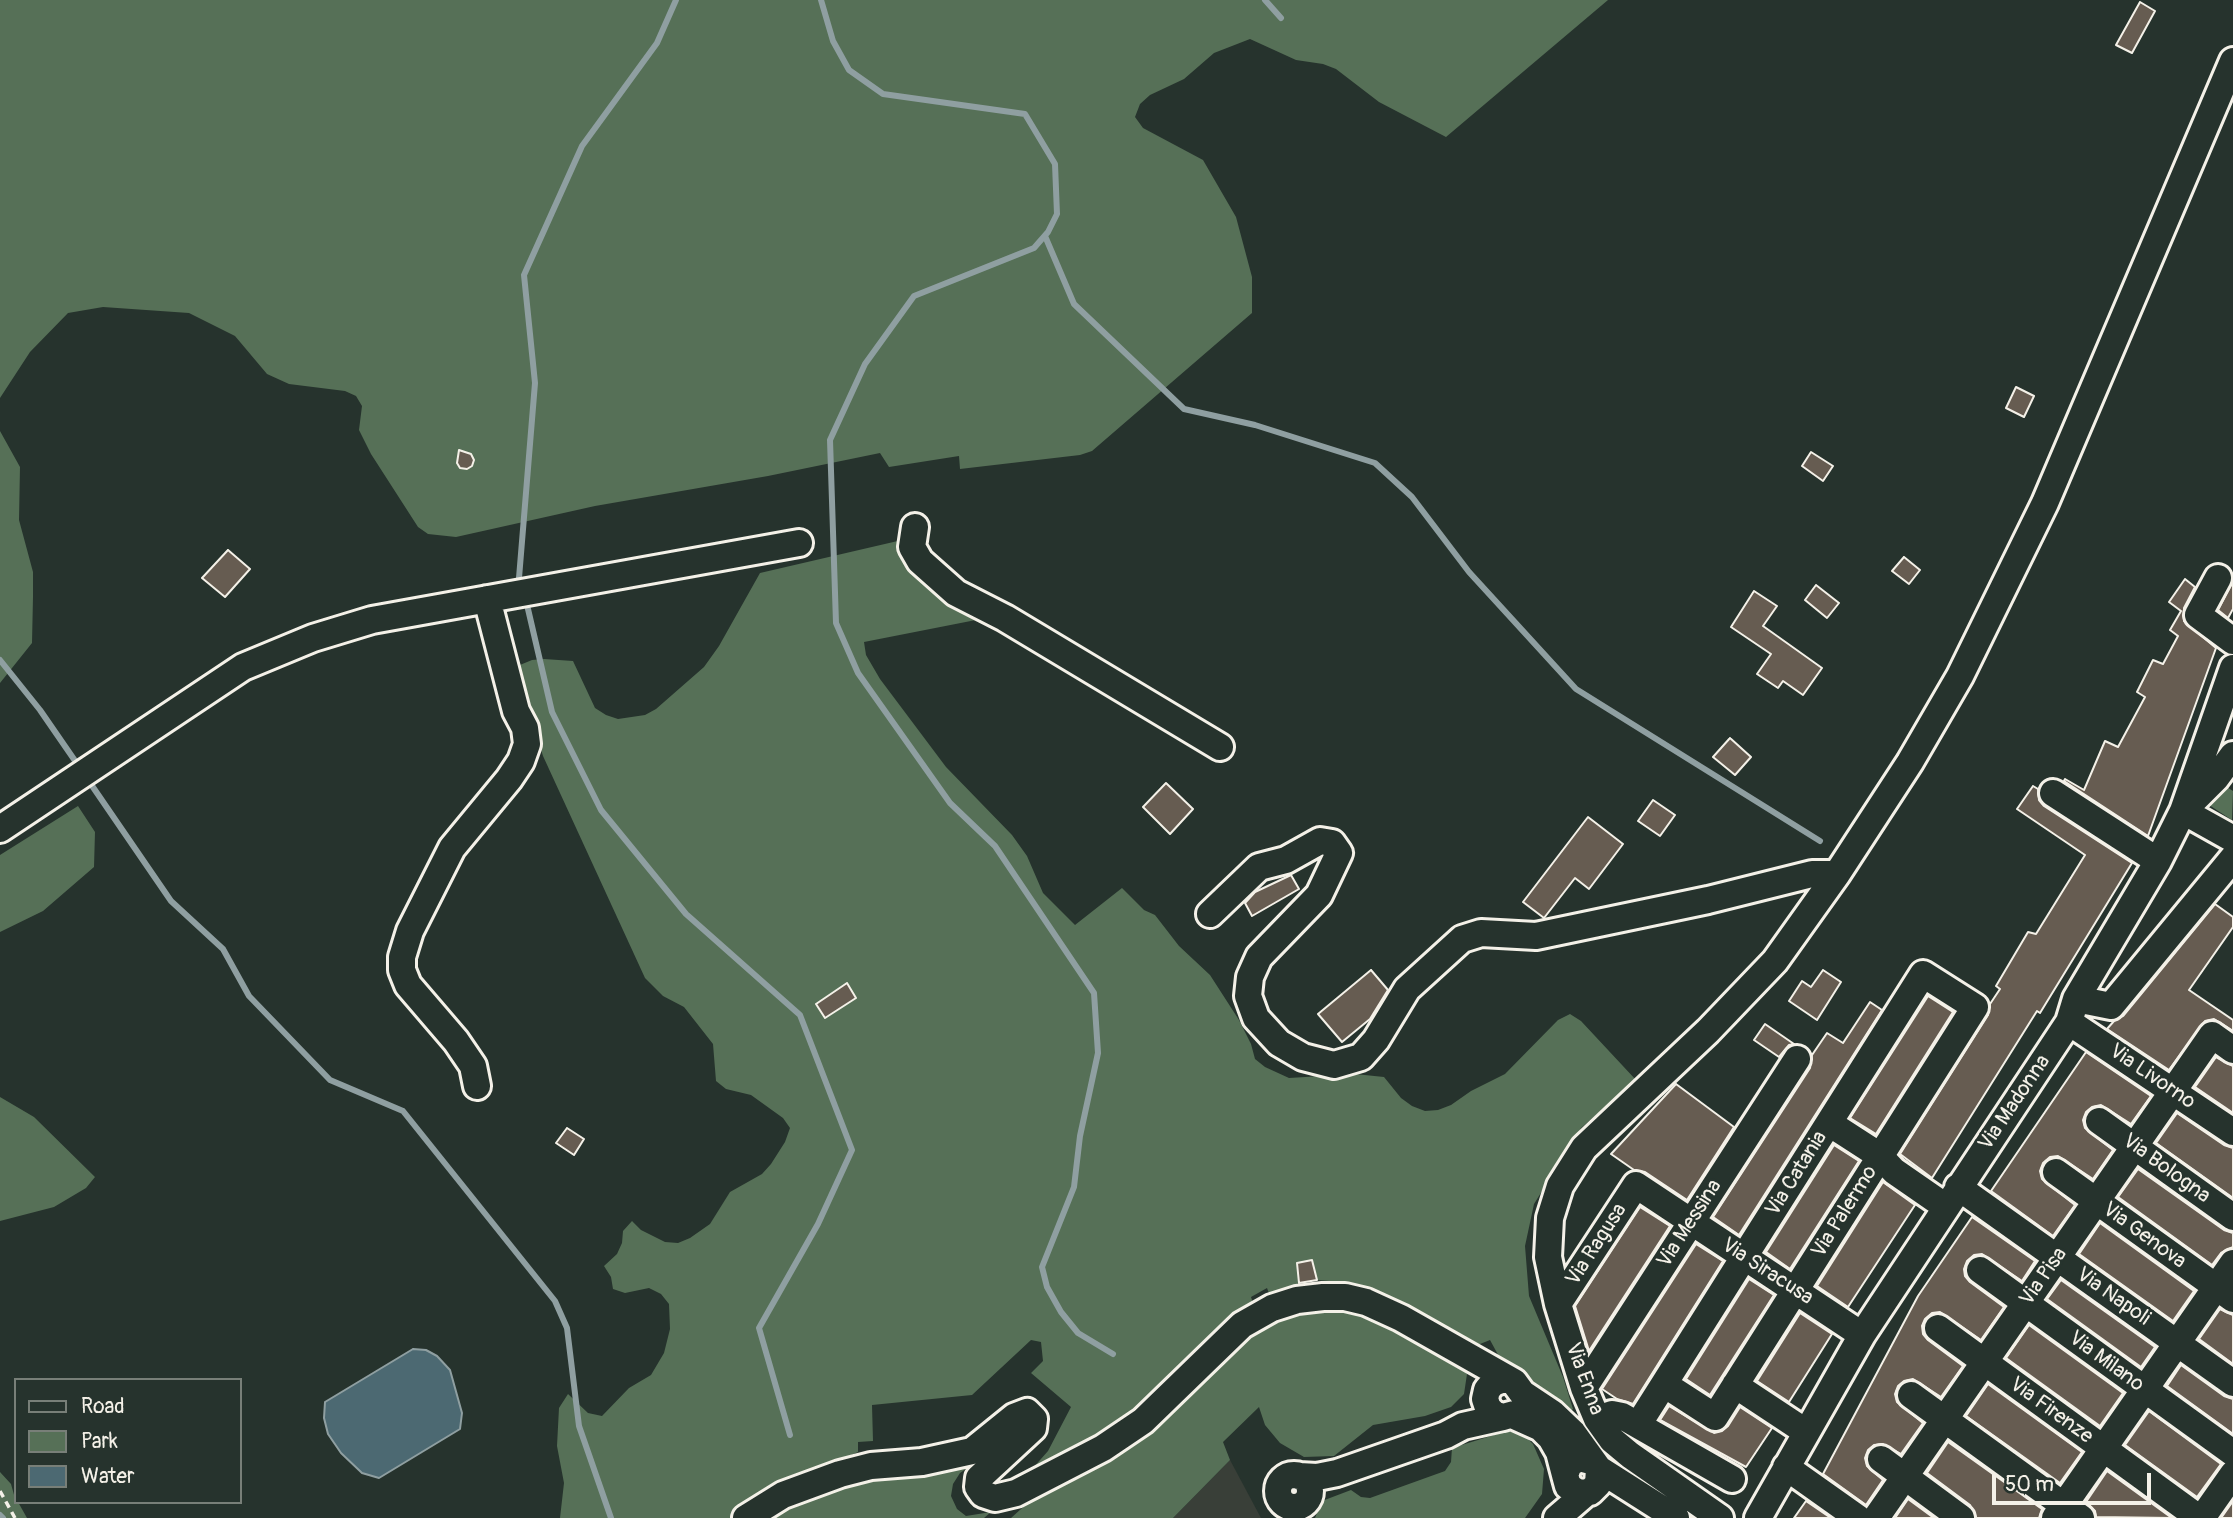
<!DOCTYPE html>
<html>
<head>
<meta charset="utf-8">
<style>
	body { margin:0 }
	#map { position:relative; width:2233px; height:1518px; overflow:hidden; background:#26332d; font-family:Pangolin,sans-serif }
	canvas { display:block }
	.legend { position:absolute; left:14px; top:1378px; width:228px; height:126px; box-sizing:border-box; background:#26332d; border:2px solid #787f78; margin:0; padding:9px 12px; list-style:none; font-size:21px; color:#f4f1e8 }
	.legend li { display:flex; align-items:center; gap:14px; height:35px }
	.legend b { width:35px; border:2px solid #787f78 }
	.scale { position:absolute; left:1992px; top:1473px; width:159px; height:32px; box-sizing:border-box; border:4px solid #f4f1e8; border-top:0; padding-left:9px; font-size:21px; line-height:24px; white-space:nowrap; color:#f4f1e8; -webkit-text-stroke:5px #26332d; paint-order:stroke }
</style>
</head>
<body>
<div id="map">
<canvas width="2233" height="1518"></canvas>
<ul class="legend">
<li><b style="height:9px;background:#26332d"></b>Road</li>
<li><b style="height:19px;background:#567057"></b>Park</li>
<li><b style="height:19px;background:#4c6972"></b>Water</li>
</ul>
<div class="scale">50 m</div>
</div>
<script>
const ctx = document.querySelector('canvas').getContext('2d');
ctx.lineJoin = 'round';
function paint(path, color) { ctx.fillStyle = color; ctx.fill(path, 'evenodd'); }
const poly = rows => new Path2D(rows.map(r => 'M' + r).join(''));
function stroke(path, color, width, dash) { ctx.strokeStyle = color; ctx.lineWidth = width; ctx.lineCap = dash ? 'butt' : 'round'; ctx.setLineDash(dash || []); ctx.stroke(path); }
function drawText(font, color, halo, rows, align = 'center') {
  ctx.font = font + ' Pangolin,sans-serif'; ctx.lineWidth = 5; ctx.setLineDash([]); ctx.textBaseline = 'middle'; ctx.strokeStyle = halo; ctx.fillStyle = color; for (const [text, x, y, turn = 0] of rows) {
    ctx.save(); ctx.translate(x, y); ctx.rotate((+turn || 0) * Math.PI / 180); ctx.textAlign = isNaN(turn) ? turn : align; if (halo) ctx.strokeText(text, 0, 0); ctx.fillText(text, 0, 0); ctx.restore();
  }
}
paint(poly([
	[1230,1460,1261,1518,1173,1518]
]), '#393f38');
paint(poly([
	[0,0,1608,0,1446,137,1379,102,1336,69,1323,64,1296,60,1250,39,1214,53,1184,79,1150,95,1140,104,1135,117,1143,128,1203,160,1236,217,1252,277,1252,313,1092,451,1080,455,960,469,959,456,889,467,880,453,768,476,595,506,456,537,428,534,418,527,371,454,359,430,362,406,356,396,345,391,289,384,267,374,235,336,189,313,103,307,68,313,30,352,0,398],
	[0,431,20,467,19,520,33,572,33,597,32,643,0,683],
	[902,540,907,563,914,574,981,619,864,642,866,655,880,679,946,767,1012,835,1027,856,1043,893,1075,925,1122,888,1144,910,1155,915,1179,946,1210,975,1239,1020,1251,1044,1255,1059,1265,1067,1289,1078,1355,1074,1384,1077,1401,1098,1412,1106,1425,1111,1438,1110,1451,1105,1471,1091,1505,1074,1558,1020,1570,1014,1581,1021,1636,1080,1581,1128,1534,1204,1525,1246,1529,1296,1563,1377,1573,1409,1567,1414,1508,1373,1490,1340,1470,1348,1353,1283,1317,1280,1312,1261,1299,1283,1270,1296,1267,1288,1251,1297,1254,1306,1115,1430,1025,1477,1048,1451,1071,1407,1031,1373,1043,1361,1041,1342,1031,1340,972,1395,872,1405,873,1441,858,1442,858,1452,771,1490,731,1518,560,1518,564,1483,557,1446,559,1408,568,1394,588,1413,602,1416,629,1388,651,1375,664,1353,670,1329,669,1304,661,1294,649,1288,625,1293,613,1289,611,1277,604,1266,617,1254,622,1243,623,1231,632,1221,641,1230,665,1242,678,1243,690,1238,710,1224,730,1192,762,1174,771,1164,785,1142,790,1128,783,1118,751,1095,726,1089,716,1081,713,1044,684,1007,663,996,645,978,543,756,515,667,532,660,544,659,573,661,595,708,606,715,618,719,645,715,656,709,704,667,719,646,760,573],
	[2222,784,2233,791,2232,820,2209,805],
	[78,806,95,832,94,867,43,911,0,932,0,855],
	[0,1097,34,1117,95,1177,86,1188,54,1207,0,1221],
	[1304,1306,1359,1307,1458,1363,1467,1374,1464,1394,1451,1407,1425,1416,1373,1425,1334,1456,1304,1457,1280,1443,1265,1425,1259,1407,1223,1442,1230,1460,1173,1518,1011,1518,1031,1500,1245,1337],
	[1507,1431,1520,1433,1528,1439,1533,1444,1544,1469,1542,1494,1525,1518,1315,1518,1322,1501,1351,1490,1361,1497,1370,1498,1445,1471,1451,1462,1452,1448],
	[976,1462,960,1473,953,1484,951,1496,957,1509,966,1516,991,1512,984,1518,764,1518,806,1497,868,1480],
	[0,1472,11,1484,16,1502,18,1502,27,1518,0,1518]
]), '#567057');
const water = poly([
	[413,1349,426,1350,437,1356,450,1370,462,1413,460,1429,379,1478,362,1473,341,1453,328,1434,324,1418,325,1402,413,1349]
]);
paint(water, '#4c6972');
stroke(water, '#8f9fa1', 2);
stroke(poly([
	[821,0,833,41,849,70,883,94,1025,114,1055,164,1057,214,1048,232,1034,248,914,296,865,364,830,440,836,623,858,673,950,803,995,846,1094,993,1098,1053,1080,1136,1074,1187,1042,1267,1047,1287,1061,1312,1078,1333,1113,1354],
	[1265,0,1281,18],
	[1045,236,1074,304,1184,409,1255,425,1375,463,1412,497,1469,572,1576,689,1820,841],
	[519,578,535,383,524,275,582,146,657,43,676,0],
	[528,609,552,712,601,810,686,914,800,1015,852,1150,818,1224,759,1328,790,1435],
	[0,660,40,710,80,768],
	[86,777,171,901,223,949,249,996,330,1080,403,1111,555,1301,567,1328,579,1426,611,1518],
	[0,1515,3,1518]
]), '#8f9fa1', 6);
const building = poly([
	[2140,2,2155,11,2132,53,2116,45,2140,2],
	[2016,387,2034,396,2024,417,2006,408,2016,387],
	[459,450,471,454,474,460,472,466,467,469,460,468,457,463,459,450],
	[1811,452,1833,466,1823,481,1802,466,1811,452],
	[228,550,250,569,225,597,202,578,228,550],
	[1904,557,1920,570,1909,584,1892,571,1904,557],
	[2185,579,2195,587,2184,608,2184,621,2216,648,2148,836,2064,781,2065,779,2084,790,2105,741,2118,747,2145,697,2137,692,2153,660,2163,664,2178,636,2170,630,2181,611,2169,602,2185,579],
	[2233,581,2233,609,2228,618,2218,610,2233,581],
	[1816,585,1839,603,1827,618,1805,600,1816,585],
	[1754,591,1777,606,1763,626,1822,668,1803,695,1783,681,1778,688,1757,674,1771,654,1731,627,1754,591],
	[1730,738,1751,757,1735,775,1713,757,1730,738],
	[1166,783,1193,809,1170,834,1143,807,1166,783],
	[2033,786,2038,789,2039,800,2044,806,2132,863,2040,1013,2037,1011,1932,1178,1900,1154,1988,1015,1990,1004,2000,989,1996,986,2028,932,2036,934,2085,855,2017,809,2033,786],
	[1653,800,1675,815,1660,836,1638,821,1653,800],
	[1588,817,1623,844,1589,889,1575,878,1544,918,1523,902,1588,817],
	[1291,875,1299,889,1252,916,1245,903,1255,892,1291,875],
	[2215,904,2233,917,2233,927,2189,990,2233,1020,2233,1031,2214,1019,2205,1021,2169,1070,2107,1029,2114,1021,2123,1016,2215,904],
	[1371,970,1388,990,1370,1019,1342,1042,1318,1014,1371,970],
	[1823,970,1841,982,1817,1020,1789,1001,1802,981,1811,987,1823,970],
	[847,983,856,998,825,1018,816,1004,847,983],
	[1928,996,1953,1012,1876,1134,1850,1118,1928,996],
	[1870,1002,1882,1010,1739,1235,1713,1217,1810,1068,1812,1055,1827,1033,1843,1043,1870,1002],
	[1765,1024,1794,1044,1789,1045,1779,1057,1754,1040,1765,1024],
	[2086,1052,2151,1096,2131,1124,2101,1105,2092,1107,2086,1112,2083,1120,2085,1128,2113,1150,2093,1179,2058,1156,2050,1157,2043,1163,2040,1171,2042,1179,2075,1205,2053,1236,1991,1191,2086,1052],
	[2216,1057,2233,1066,2233,1113,2195,1087,2216,1057],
	[1676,1084,1734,1127,1687,1200,1645,1172,1634,1170,1611,1154,1676,1084],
	[2177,1113,2224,1145,2233,1148,2233,1198,2156,1143,2177,1113],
	[567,1128,584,1139,574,1155,556,1143,567,1128],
	[1834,1145,1859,1161,1790,1269,1766,1252,1834,1145],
	[2138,1169,2224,1230,2233,1233,2233,1247,2221,1253,2212,1265,2118,1197,2138,1169],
	[1883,1182,1915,1205,1848,1307,1817,1286,1883,1182],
	[1640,1207,1670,1226,1589,1351,1575,1306,1640,1207],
	[1972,1217,2035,1261,2022,1281,1982,1254,1974,1255,1967,1261,1964,1269,1965,1276,1970,1282,2004,1307,1981,1340,1940,1312,1932,1313,1925,1319,1922,1326,1923,1334,1928,1340,1963,1366,1941,1397,1913,1379,1904,1381,1898,1386,1895,1394,1897,1402,1923,1423,1901,1454,1883,1444,1874,1445,1868,1450,1865,1458,1867,1466,1883,1480,1866,1505,1823,1474,1918,1296,1972,1217],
	[2100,1223,2194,1291,2173,1321,2079,1254,2100,1223],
	[1696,1244,1723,1261,1633,1404,1617,1399,1602,1389,1696,1244],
	[1312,1260,1317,1280,1299,1283,1297,1263,1312,1260],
	[1749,1279,1774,1295,1710,1395,1686,1379,1749,1279],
	[2061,1280,2155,1347,2141,1367,2047,1299,2061,1280],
	[2220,1309,2233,1315,2233,1364,2199,1339,2220,1309],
	[1800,1313,1832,1334,1789,1402,1757,1381,1800,1313],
	[2029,1325,2123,1393,2100,1426,2006,1358,2029,1325],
	[2181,1365,2224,1396,2233,1399,2233,1434,2167,1386,2181,1365],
	[1988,1384,2082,1452,2060,1483,1966,1416,1988,1384],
	[1669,1406,1714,1433,1722,1431,1728,1426,1740,1407,1772,1428,1746,1467,1660,1420,1669,1406],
	[2149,1411,2221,1464,2197,1497,2125,1445,2149,1411],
	[1948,1442,2042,1509,2039,1518,1976,1518,1970,1505,1927,1473,1948,1442],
	[2107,1471,2172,1518,2096,1517,2095,1511,2086,1502,2107,1471],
	[1908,1499,1934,1518,1895,1518,1908,1499],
	[1806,1501,1831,1518,1794,1518,1806,1501],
	[2233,1501,2233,1518,2221,1518,2233,1501]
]);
paint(building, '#665c51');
stroke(building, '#f4f1e8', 2);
const minor = poly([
	[915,527,912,547,920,561,956,593,1005,618,1220,747],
	[2218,578,2198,615,2233,641],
	[2233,755,2216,778,2183,811,2233,839],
	[2053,793,2158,861],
	[0,829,243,667,313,638,372,620,799,543],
	[1210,914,1259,867,1286,860,1320,841,1332,843,1339,853,1319,895,1259,957,1250,977,1248,996,1256,1018,1279,1043,1303,1057,1334,1065,1361,1057,1376,1040,1407,989,1462,939,1481,933,1536,936,1708,900,1812,874,1837,874],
	[2076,999,2111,1006,2233,858],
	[2069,1022,2233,1132],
	[477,1086,473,1066,456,1041,408,985,402,970,402,957,410,931,452,848,509,779,521,761,527,744,525,728,516,711,487,599],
	[2099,1121,2233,1217],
	[1829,1123,1880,1156,1894,1171,1946,1207],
	[2056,1172,2233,1299],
	[1958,1187,2233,1383],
	[1980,1270,2233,1453],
	[1558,1304,1636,1185,1862,1335],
	[1938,1328,2199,1518],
	[1510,1380,1501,1380,1493,1383,1487,1390,1485,1399,1488,1408,1494,1414,1503,1417,1514,1414],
	[1735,1385,1806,1432],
	[1584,1388,1797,1059],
	[1911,1395,2081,1518],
	[1512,1415,1541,1428,1551,1438,1559,1452,1565,1475],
	[1597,1419,1612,1414,1622,1416,1732,1479],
	[1638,1425,1664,1384,1744,1257,1923,974,1975,1007,1715,1417,1664,1384],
	[1881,1459,1961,1518],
	[1594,1462,1579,1458,1569,1464,1565,1475,1568,1486,1578,1493,1590,1492,1598,1484,1599,1469],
	[1786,1467,1858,1518],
	'1278 1491a16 16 0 1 1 32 0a16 16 0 1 1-32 0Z',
	[1299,1476,1317,1477,1337,1473,1446,1435,1463,1426,1503,1417],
	[746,1518,783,1495,840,1474,871,1466,922,1462,972,1451,1014,1417,1027,1412,1034,1419,1033,1428,979,1478,978,1487,983,1494,995,1498,1016,1493,1103,1448,1143,1421,1242,1325,1272,1308,1297,1300,1323,1297,1345,1297,1366,1302,1401,1318,1514,1382,1522,1393,1552,1413,1573,1433,1599,1469,1676,1518],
	[1557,1518,1586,1493],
	[1720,1518,1630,1455,1612,1440,1597,1419,1584,1388,1558,1304,1548,1257,1550,1218,1560,1186,1584,1148,1708,1031,1775,961,1837,874,1910,762,1960,676,2045,503,2233,61],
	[1758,1518,1862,1335,2069,1022,2076,999,2158,861,2183,811,2233,668],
	[1876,1518,2212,1035,2233,1050],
	[2055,1518,2233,1263],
	[2202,1518,2233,1474]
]);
stroke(minor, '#f4f1e8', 32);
stroke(poly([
	[0,1491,15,1518]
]), '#f4f1e8', 3.5, [7, 5]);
stroke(minor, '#26332d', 26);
drawText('21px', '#f4f1e8', '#26332d', [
	["Via Livorno",2152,1077,34],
	["Via Madonna",2015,1103,-56],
	["Via Bologna",2166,1169,36],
	["Via Catania",1797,1174,-58],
	["Via Palermo",1845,1212,-58],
	["Via Messina",1690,1224,-57],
	["Via Genova",2144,1236,36],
	["Via Ragusa",1597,1245,-57],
	["Via Siracusa",1767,1272,33],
	["Via Pisa",2044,1277,-55],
	["Via Napoli",2113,1297,35],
	["Via Milano",2106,1362,36],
	["Via Enna",1584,1379,70],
	["Via Firenze",2051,1411,36]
]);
</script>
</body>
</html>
